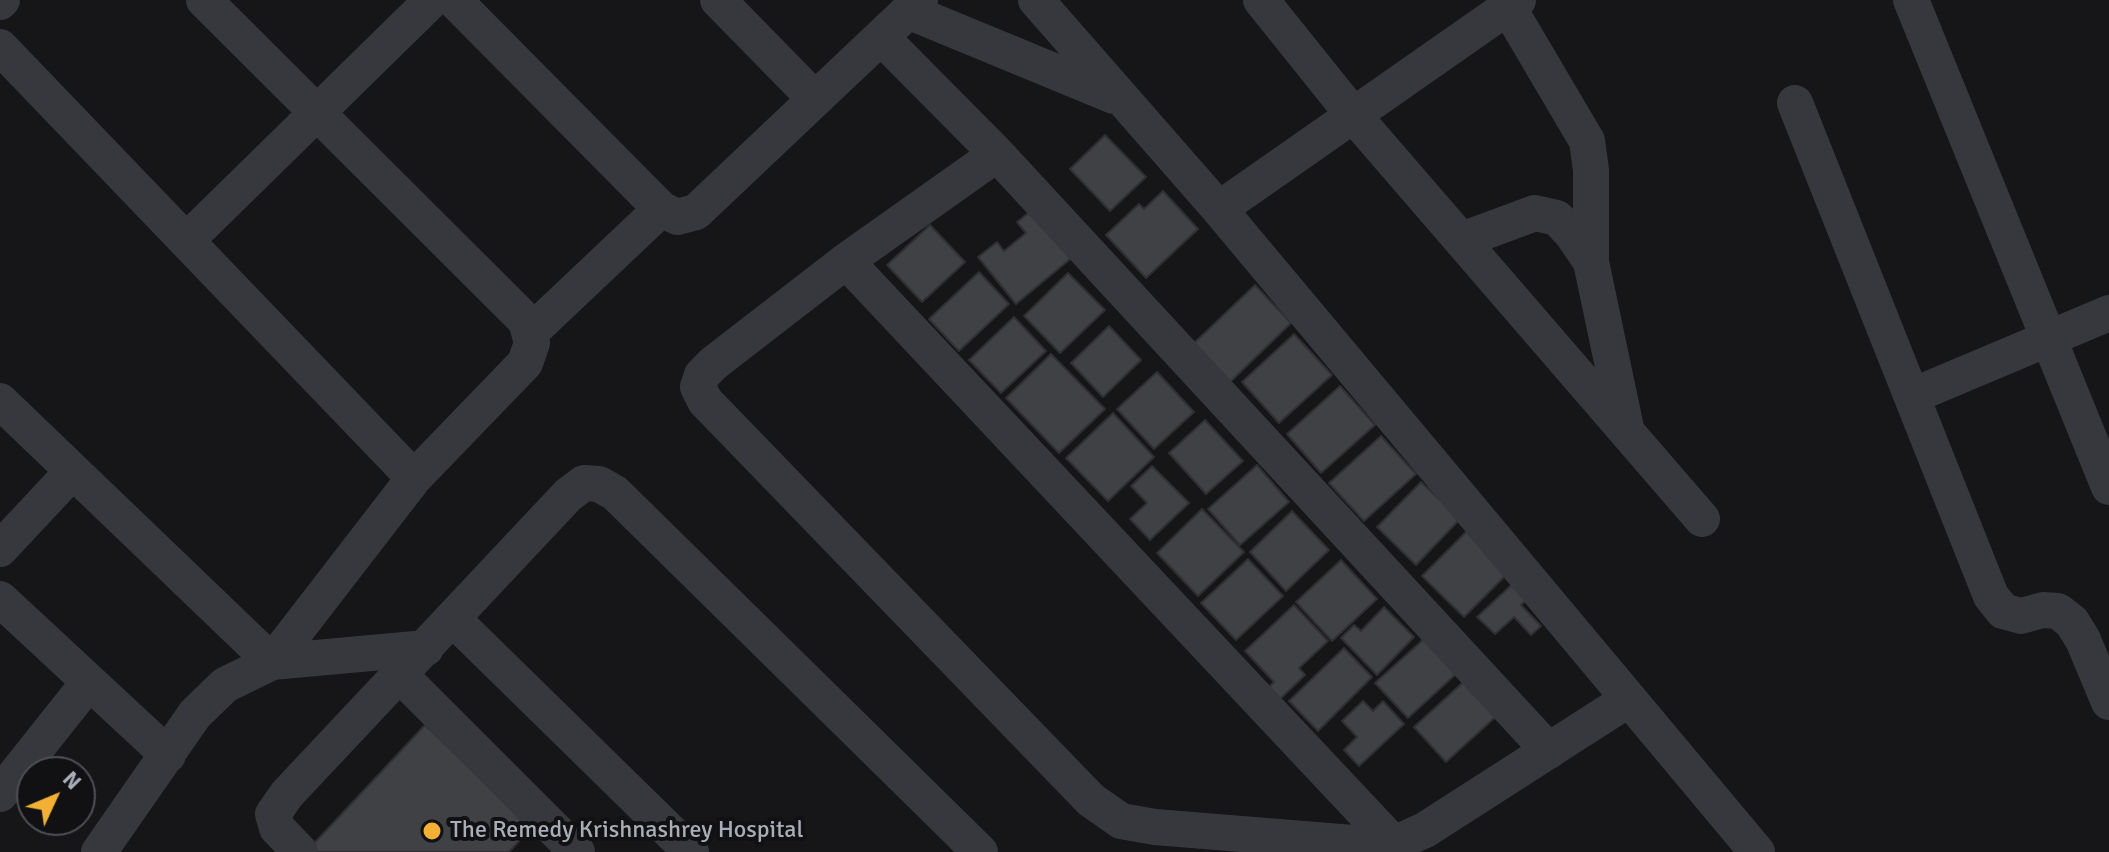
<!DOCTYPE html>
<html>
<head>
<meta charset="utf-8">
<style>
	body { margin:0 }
	#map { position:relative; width:2109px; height:852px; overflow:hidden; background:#161618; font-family:Signika,sans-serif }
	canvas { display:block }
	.north { position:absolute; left:16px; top:756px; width:80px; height:80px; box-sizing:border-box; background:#111113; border:2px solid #4d4f55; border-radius:50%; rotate:46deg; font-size:22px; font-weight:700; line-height:32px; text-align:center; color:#a8adb8 }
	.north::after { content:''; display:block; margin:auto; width:28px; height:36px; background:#f2b134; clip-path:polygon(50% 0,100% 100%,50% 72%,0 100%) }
</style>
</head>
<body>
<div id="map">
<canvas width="2109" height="852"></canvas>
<div class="north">N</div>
</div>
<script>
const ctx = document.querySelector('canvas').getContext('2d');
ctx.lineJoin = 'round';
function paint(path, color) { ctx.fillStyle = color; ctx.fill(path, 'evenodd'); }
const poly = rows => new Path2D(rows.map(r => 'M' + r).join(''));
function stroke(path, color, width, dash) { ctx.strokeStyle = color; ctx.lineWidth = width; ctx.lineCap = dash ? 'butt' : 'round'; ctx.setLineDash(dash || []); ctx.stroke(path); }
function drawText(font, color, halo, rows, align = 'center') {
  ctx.font = font + ' Signika,sans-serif'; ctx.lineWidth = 8; ctx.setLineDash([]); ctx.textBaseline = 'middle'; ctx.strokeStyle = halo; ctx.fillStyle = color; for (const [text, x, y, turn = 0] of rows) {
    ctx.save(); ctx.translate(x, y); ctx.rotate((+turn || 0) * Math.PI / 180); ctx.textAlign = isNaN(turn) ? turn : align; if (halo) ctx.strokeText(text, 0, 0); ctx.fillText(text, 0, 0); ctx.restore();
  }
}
const building = poly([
	[1105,135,1146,177,1110,211,1070,169,1105,135],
	[1163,191,1198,229,1146,278,1106,235,1139,204,1144,209,1163,191],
	[1036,207,1075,255,1016,304,978,257,997,242,1004,251,1026,233,1017,222,1036,207],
	[930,225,965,262,922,302,887,265,930,225],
	[979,272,1009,304,959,351,929,319,979,272],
	[1068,273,1105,310,1060,353,1024,316,1068,273],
	[1255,285,1291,323,1227,385,1190,347,1255,285],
	[1014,317,1046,351,1001,393,969,360,1014,317],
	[1109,326,1141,360,1103,397,1071,363,1109,326],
	[1294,334,1332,375,1279,423,1242,382,1294,334],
	[1051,354,1105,409,1059,453,1006,398,1051,354],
	[1157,372,1194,412,1154,449,1117,409,1157,372],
	[1340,386,1375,425,1321,473,1287,434,1340,386],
	[1113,413,1154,457,1108,501,1066,458,1113,413],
	[1205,420,1243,461,1206,494,1169,453,1205,420],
	[1381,436,1416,474,1364,521,1329,483,1381,436],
	[1257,465,1289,502,1240,545,1208,509,1257,465],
	[1152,466,1189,503,1150,540,1130,519,1147,503,1131,486,1152,466],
	[1421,482,1460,519,1416,565,1377,527,1421,482],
	[1202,509,1244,552,1198,596,1157,553,1202,509],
	[1292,511,1329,550,1286,591,1250,552,1292,511],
	[1469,529,1511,570,1464,617,1422,576,1469,529],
	[1248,559,1283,596,1236,640,1201,603,1248,559],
	[1341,560,1377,599,1332,641,1296,602,1341,560],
	[1518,579,1532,594,1521,605,1541,626,1531,635,1514,617,1495,634,1477,617,1518,579],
	[1294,605,1328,641,1299,668,1305,675,1279,700,1268,688,1274,682,1245,651,1294,605],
	[1384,607,1414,637,1377,675,1341,638,1354,625,1361,631,1384,607],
	[1425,638,1457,673,1408,718,1375,683,1425,638],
	[1344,648,1372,677,1318,731,1289,701,1344,648],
	[1470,676,1502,711,1446,762,1414,727,1470,676],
	[1363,701,1373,711,1383,701,1404,724,1359,766,1344,750,1357,737,1342,721,1363,701],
	[425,725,532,827,509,852,306,852,425,725]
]);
paint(building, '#404145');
stroke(building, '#303034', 2);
stroke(poly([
	[454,0,661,209,677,217,696,212,920,0],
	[718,0,815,99],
	[1036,0,1219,209,1757,852],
	[1261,0,1354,116,1702,519],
	[1504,0,1587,141,1591,170,1591,262],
	[1911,0,2109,487],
	[0,2,2,0],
	[908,11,1114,96],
	[881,37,997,154,1549,751],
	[0,47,414,478],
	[1795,103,1991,596,2003,611,2021,616,2043,610,2058,611,2072,622,2083,640,2109,702],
	[997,154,846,261,714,363,702,375,698,387,705,401,1091,800,1121,821,1155,827,1365,844,1394,844,1425,830,1629,699],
	[1219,209,1518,0],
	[1462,240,1535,213,1557,218,1572,234,1591,262,1626,428],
	[186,241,432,0],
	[846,261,1394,844],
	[532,343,531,332,661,209],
	[1912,396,2109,313],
	[0,401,272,662,414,478,525,363,532,343,526,321,204,0],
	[0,549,73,471],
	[0,599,168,755],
	[453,619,691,852],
	[400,675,577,852],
	[0,794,89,682],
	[99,852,195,714,225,685,272,662,426,648],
	[300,852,277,828,273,814,287,794,568,495,584,483,599,484,615,493,980,852]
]), '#37383d', 36);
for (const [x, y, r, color] of [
	[432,831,10,"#f2b134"]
]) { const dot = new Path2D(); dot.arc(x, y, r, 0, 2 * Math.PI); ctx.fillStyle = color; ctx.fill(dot); stroke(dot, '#111113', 3); }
drawText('24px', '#a8adb8', '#111113', [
	["The Remedy Krishnashrey Hospital",450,831]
], 'left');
</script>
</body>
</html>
